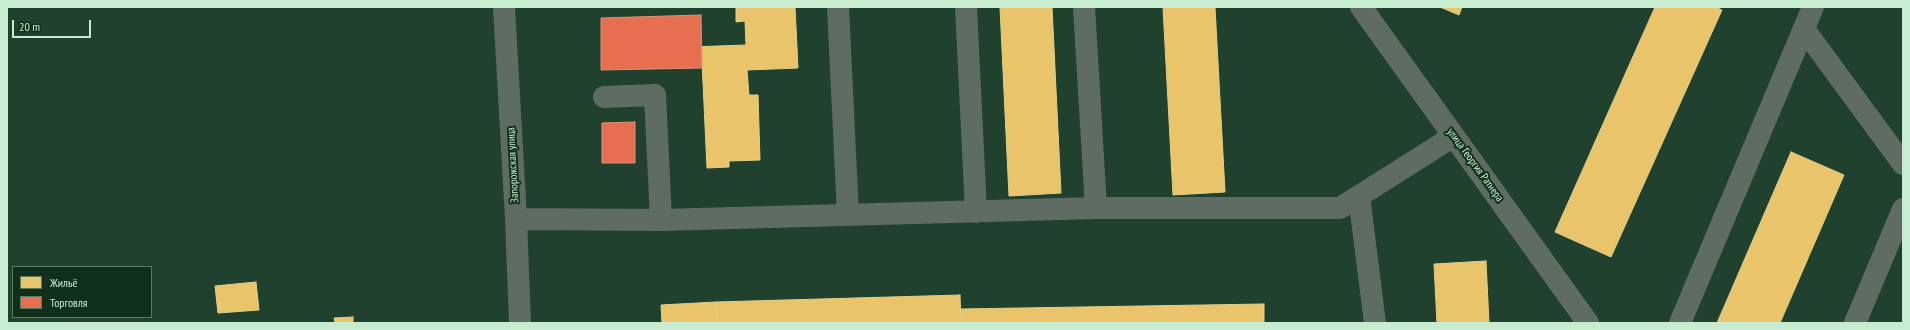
<!DOCTYPE html>
<html>
<head>
<meta charset="utf-8">
<style>
	body { margin:0 }
	#map { position:relative; width:1910px; height:330px; overflow:hidden; background:#20412d; font-family:"PT Sans Narrow",sans-serif }
	canvas { display:block }
	.frame { position:absolute; inset:0; border:8px solid #c7ecd0; pointer-events:none }
	.legend { position:absolute; left:12px; top:266px; width:140px; height:52px; box-sizing:border-box; background:#10301b; border:1px solid #597b63; margin:0; padding:5px 7px; list-style:none; font-size:12px; color:#c7ecd0 }
	.legend li { display:flex; align-items:center; gap:8px; height:20px }
	.legend b { width:20px; border:1px solid #597b63 }
	.scale { position:absolute; left:12px; top:20px; width:79px; height:18px; box-sizing:border-box; border:2px solid #c7ecd0; border-top:0; padding-left:5px; font-size:12px; line-height:14px; white-space:nowrap; color:#c7ecd0; -webkit-text-stroke:3px #10301b; paint-order:stroke }
</style>
</head>
<body>
<div id="map">
<canvas width="1910" height="330"></canvas>
<div class="frame"></div>
<ul class="legend">
<li><b style="height:11px;background:#e9c46a"></b>Жильё</li>
<li><b style="height:11px;background:#e76f51"></b>Торговля</li>
</ul>
<div class="scale">20 m</div>
</div>
<script>
const ctx = document.querySelector('canvas').getContext('2d');
ctx.lineJoin = 'round';
function paint(path, color) { ctx.fillStyle = color; ctx.fill(path, 'evenodd'); }
const poly = rows => new Path2D(rows.map(r => 'M' + r).join(''));
function stroke(path, color, width, dash) { ctx.strokeStyle = color; ctx.lineWidth = width; ctx.lineCap = dash ? 'butt' : 'round'; ctx.setLineDash(dash || []); ctx.stroke(path); }
function drawText(font, color, halo, rows, align = 'center') {
  ctx.font = font + ' "PT Sans Narrow",sans-serif'; ctx.lineWidth = 4; ctx.setLineDash([]); ctx.textBaseline = 'middle'; ctx.strokeStyle = halo; ctx.fillStyle = color; for (const [text, x, y, turn = 0] of rows) {
    ctx.save(); ctx.translate(x, y); ctx.rotate((+turn || 0) * Math.PI / 180); ctx.textAlign = isNaN(turn) ? turn : align; if (halo) ctx.strokeText(text, 0, 0); ctx.fillText(text, 0, 0); ctx.restore();
  }
}
const homes = poly([
	[736,7,795,7,798,68,747,70,749,95,758,95,760,160,729,161,729,167,707,168,702,61,690,61,689,47,746,45,745,21,736,22,736,7],
	[1000,7,1052,7,1061,193,1009,196,1000,7],
	[1163,7,1215,7,1225,192,1173,195,1163,7],
	[1440,7,1462,7,1459,15,1440,7],
	[1655,7,1715,7,1722,10,1611,257,1555,232,1655,7],
	[1791,152,1844,175,1780,323,1717,323,1791,152],
	[1486,261,1489,323,1437,323,1434,264,1486,261],
	[256,282,259,310,218,313,215,286,256,282],
	[960,295,961,323,717,323,716,302,960,295],
	[716,302,717,323,662,323,661,305,716,302],
	[1264,304,1264,323,961,323,961,309,1264,304],
	[353,317,353,323,335,323,334,318,353,317]
]);
paint(homes, '#e9c46a');
stroke(homes, '#dfd089', 1);
const shops = poly([
	[701,15,702,68,601,70,601,18,701,15],
	[635,122,635,163,602,163,602,123,635,122]
]);
paint(shops, '#e76f51');
stroke(shops, '#dd9477', 1);
stroke(poly([
	[504,7,516,219,520,323],
	[838,7,848,215],
	[966,7,976,212],
	[1084,7,1096,208,1340,208,1454,136],
	[1361,7,1588,323],
	[1804,29,1903,164],
	[604,97,655,95,661,220],
	[1359,196,1375,323],
	[516,219,661,220,1096,208],
	[1680,323,1813,7],
	[1855,323,1903,209]
]), '#5f6c63', 22);
drawText('11px', '#c7ecd0', '#10301b', [
	["Запорожская улица",513,165,-93],
	["улица Георгия Ратнера",1475,165,54]
]);
</script>
</body>
</html>
